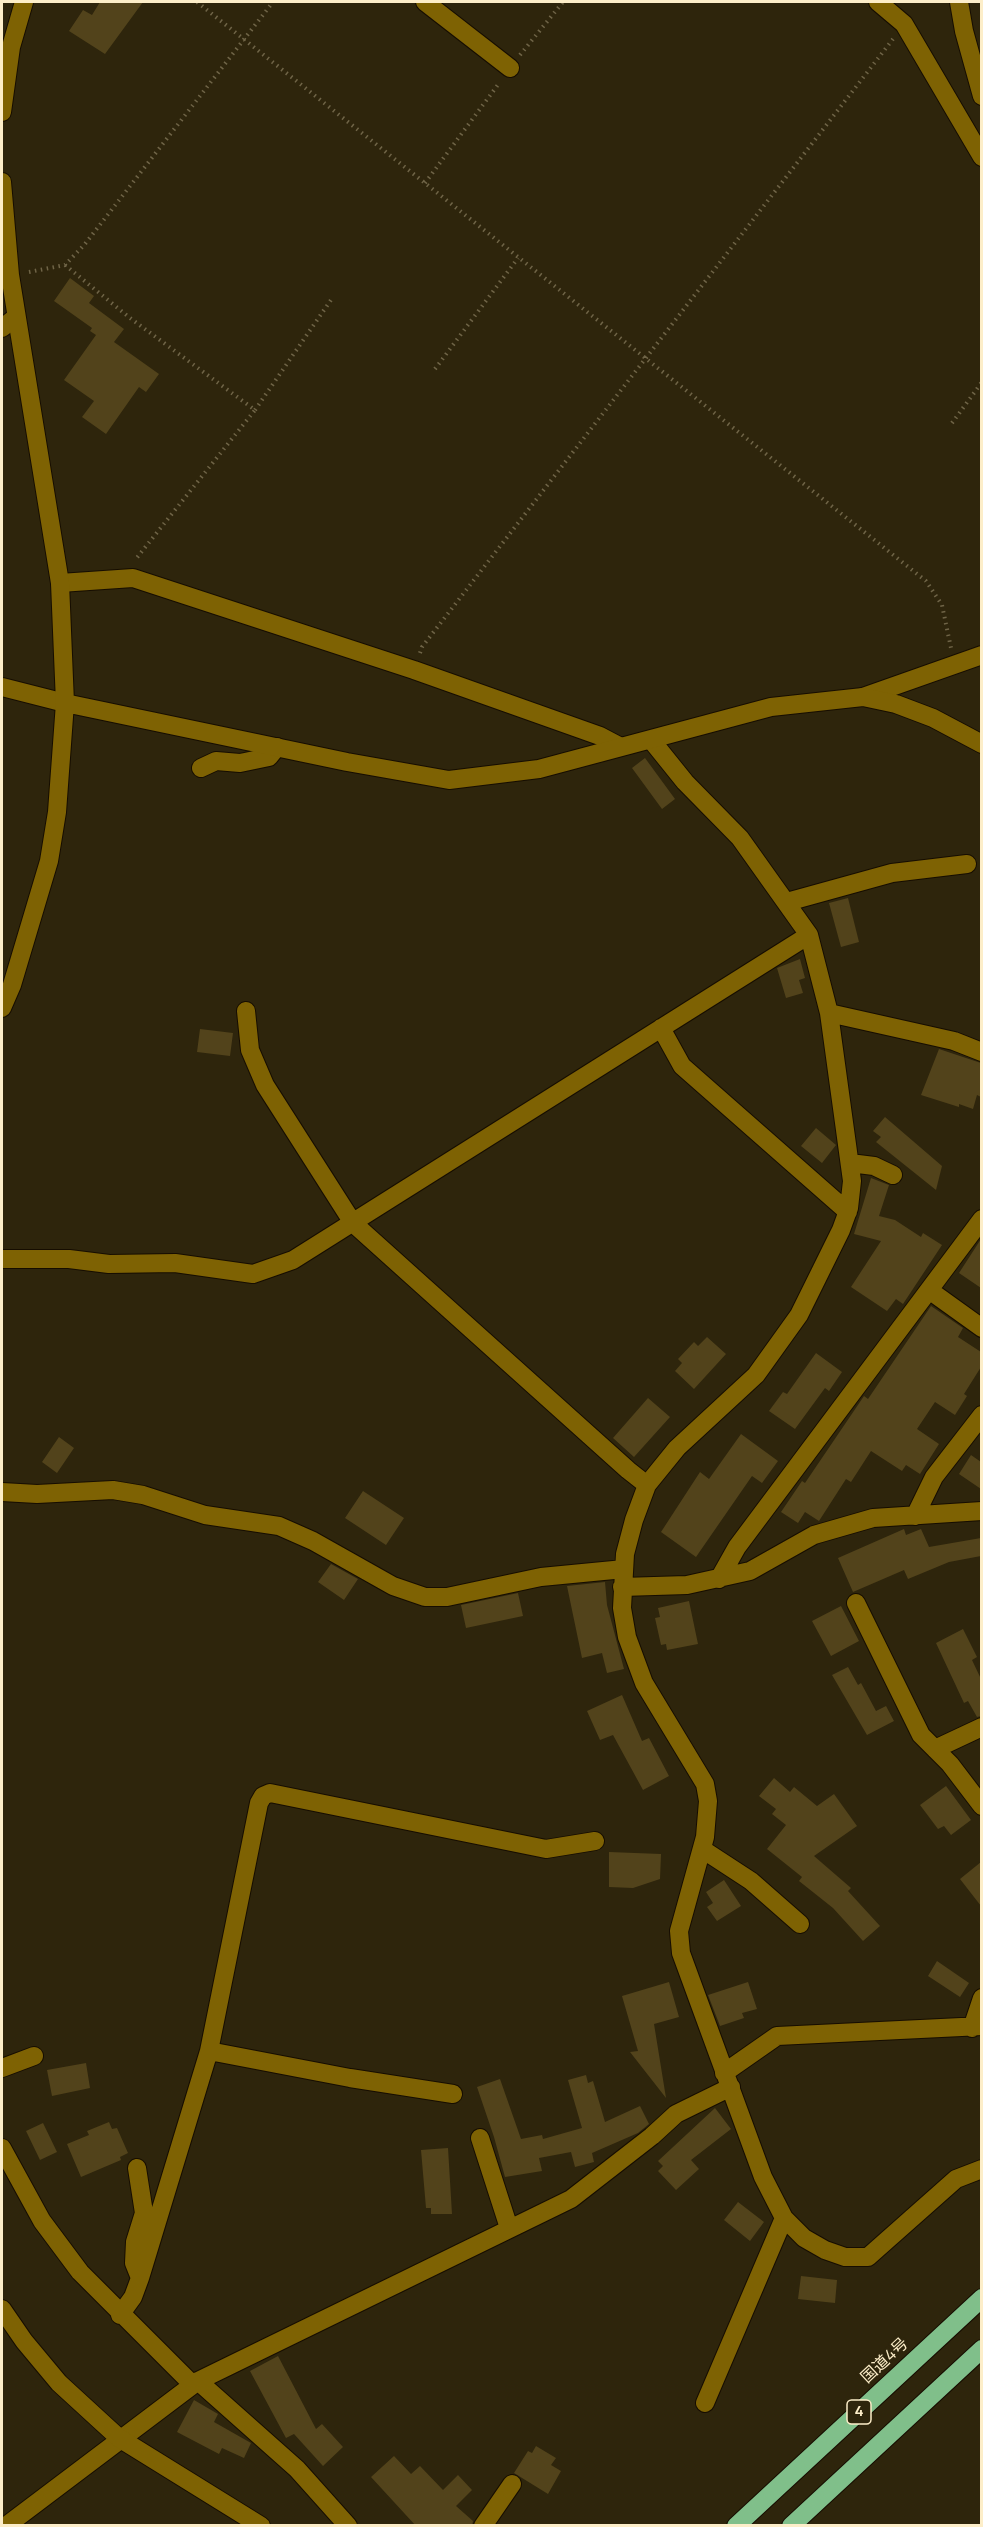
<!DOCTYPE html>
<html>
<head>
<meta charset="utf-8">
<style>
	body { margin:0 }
	#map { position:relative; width:983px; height:2527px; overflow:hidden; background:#2e250c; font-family:Manrope,sans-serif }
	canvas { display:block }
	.frame { position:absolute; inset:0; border:3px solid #fdeec9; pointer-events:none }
</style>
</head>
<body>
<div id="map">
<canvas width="983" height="2527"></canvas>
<div class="frame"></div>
</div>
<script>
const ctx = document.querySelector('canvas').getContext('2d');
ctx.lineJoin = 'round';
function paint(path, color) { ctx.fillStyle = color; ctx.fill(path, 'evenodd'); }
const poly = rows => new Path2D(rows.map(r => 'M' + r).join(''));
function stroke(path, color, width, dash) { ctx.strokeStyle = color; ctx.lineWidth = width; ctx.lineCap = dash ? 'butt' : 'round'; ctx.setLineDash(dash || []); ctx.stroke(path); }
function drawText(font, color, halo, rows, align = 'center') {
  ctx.font = font + ' Manrope,"Noto Sans JP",sans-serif'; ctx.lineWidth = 5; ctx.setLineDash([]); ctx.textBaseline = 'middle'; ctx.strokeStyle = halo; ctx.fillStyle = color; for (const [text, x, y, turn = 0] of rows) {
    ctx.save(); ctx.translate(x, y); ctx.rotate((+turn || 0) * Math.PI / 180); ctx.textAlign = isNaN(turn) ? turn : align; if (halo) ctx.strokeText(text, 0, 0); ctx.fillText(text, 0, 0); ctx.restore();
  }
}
paint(poly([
	[100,2,143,2,105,54,69,31,83,10,92,15],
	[70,278,94,296,89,303,124,329,114,342,159,374,146,392,139,387,106,434,82,417,94,401,64,380,96,335,90,331,92,328,54,301],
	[645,758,675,799,662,809,632,768],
	[848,898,859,942,841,947,829,903],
	[800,959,805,978,799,980,803,993,786,998,777,968],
	[200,1029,233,1033,230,1056,197,1052],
	[939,1049,981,1063,981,1097,977,1095,973,1109,959,1104,959,1107,921,1095],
	[885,1117,942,1166,936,1190,876,1142,881,1137,873,1131],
	[816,1128,836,1145,822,1163,801,1146],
	[871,1178,889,1185,879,1216,895,1220,921,1237,923,1233,942,1245,903,1304,896,1299,887,1311,851,1287,881,1241,854,1234],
	[981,1239,981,1288,959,1273],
	[931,1306,963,1328,958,1337,981,1352,981,1367,964,1394,967,1396,955,1415,935,1402,917,1429,939,1444,920,1474,906,1465,902,1471,871,1451,851,1482,846,1479,819,1521,805,1512,798,1523,781,1512,802,1481,805,1483,864,1396,868,1399],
	[707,1337,726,1354,694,1389,675,1371,682,1363,678,1359,694,1342,698,1346],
	[816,1353,842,1372,829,1391,825,1388,795,1429,769,1411,783,1392,787,1394],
	[648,1398,670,1417,634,1457,613,1438],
	[741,1434,778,1461,762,1483,752,1476,696,1557,661,1532,700,1472,709,1479],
	[59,1437,74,1448,57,1473,42,1462],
	[971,1455,981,1462,981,1489,959,1474],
	[363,1491,404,1518,386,1545,345,1518],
	[904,1529,906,1535,921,1529,929,1547,981,1538,981,1556,949,1562,908,1579,904,1570,853,1592,838,1558],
	[331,1564,358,1579,344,1600,318,1582],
	[605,1582,607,1605,624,1669,607,1673,602,1653,582,1658,567,1586],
	[518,1593,523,1616,466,1628,461,1605],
	[689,1601,698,1644,667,1650,666,1644,661,1645,655,1618,660,1617,658,1608],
	[841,1606,859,1641,831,1656,812,1621],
	[963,1629,977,1657,972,1660,981,1679,981,1716,977,1717,968,1701,964,1703,936,1643],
	[848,1667,858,1685,861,1683,876,1711,886,1706,894,1721,867,1735,832,1675],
	[622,1695,642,1741,649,1738,669,1776,643,1790,613,1735,600,1740,587,1711],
	[774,1778,790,1792,794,1787,817,1806,834,1794,857,1826,814,1856,851,1888,848,1891,880,1926,863,1941,833,1908,799,1881,802,1877,767,1849,786,1825,772,1814,776,1809,759,1796],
	[946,1786,971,1820,951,1835,944,1826,938,1829,920,1805],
	[609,1852,661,1854,660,1879,633,1888,609,1887],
	[981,1862,981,1906,960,1879],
	[724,1880,741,1906,717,1921,707,1907,713,1903,706,1892],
	[937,1961,969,1983,960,1997,928,1976],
	[669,1982,679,2017,654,2024,666,2098,630,2052,638,2051,622,1996],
	[748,1982,757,2009,742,2013,744,2018,720,2026,708,1995],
	[86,2063,90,2088,52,2096,47,2070],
	[586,2075,588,2083,593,2081,605,2122,640,2106,649,2124,638,2133,592,2153,594,2162,575,2167,571,2152,539,2158,542,2171,505,2177,494,2137,477,2087,500,2079,521,2139,542,2135,543,2139,582,2128,568,2080],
	[715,2108,731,2129,691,2160,699,2169,676,2190,658,2171,663,2166,658,2161],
	[109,2122,112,2129,117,2128,128,2153,120,2157,121,2160,81,2177,67,2144,89,2135,87,2131],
	[43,2123,57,2152,40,2160,26,2131],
	[448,2148,452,2214,431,2214,431,2208,426,2208,421,2150],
	[738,2202,764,2222,750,2241,724,2220],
	[801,2276,837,2280,835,2303,798,2299],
	[278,2356,316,2429,322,2424,343,2447,323,2466,294,2434,286,2438,250,2371],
	[194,2400,218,2414,214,2422,251,2443,244,2458,222,2448,219,2454,177,2432],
	[536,2446,556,2458,551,2465,561,2471,548,2494,514,2473,528,2451,532,2453],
	[394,2456,411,2474,420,2466,443,2490,458,2475,472,2490,456,2506,473,2521,472,2526,416,2526,371,2477]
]), '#52431b');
const street = poly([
	[425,2,510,68],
	[878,2,904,24,982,157],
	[959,2,964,31,982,96],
	[2,328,16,317],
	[60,583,133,578,414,670,600,736,619,746],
	[2,687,65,703],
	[863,697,982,655],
	[652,741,685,782,740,838,809,935,829,1013,852,1181,849,1208,841,1230,799,1315,756,1375,677,1448,647,1485,634,1520,625,1554,622,1608,627,1637,644,1683,705,1784,708,1801,705,1837,679,1931,681,1953,763,2177,784,2218,804,2238,825,2250,845,2257,868,2257,956,2179,982,2169],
	[201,768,216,761,240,763,269,757,277,747],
	[787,902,892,873,967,864],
	[246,1011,250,1050,265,1085,353,1223,628,1470,647,1485],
	[829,1013,954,1041,982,1052],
	[661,1028,682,1066,848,1212],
	[850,1163,874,1166,893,1175],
	[2,1259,69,1259,109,1264,175,1263,253,1274,293,1260,809,935],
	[929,1290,982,1328],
	[2,1492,37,1494,113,1490,143,1495,205,1515,279,1526,313,1541,393,1586,425,1597,447,1597,541,1577,624,1569],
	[915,1516,934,1477,982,1415],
	[719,1579,737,1547,982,1219],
	[622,1587,687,1585,750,1571,814,1535,873,1518,982,1511],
	[856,1603,921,1735,950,1764,982,1806],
	[935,1749,982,1727],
	[702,1849,751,1881,800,1924],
	[972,2028,982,1998],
	[209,2051,350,2078,453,2094],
	[2,2068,34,2056],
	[724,2073,777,2036,982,2026],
	[480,2138,509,2228],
	[2,2148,42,2221,80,2272,192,2384],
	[137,2168,144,2213,135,2242,134,2263,140,2278],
	[120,2315,133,2297,140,2278,209,2051,259,1803,263,1796,270,1793,546,1849,595,1841],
	[198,2381,297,2469,348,2526],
	[705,2403,784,2218],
	[6,2526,198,2381,571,2199,652,2136,676,2114,731,2087],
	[483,2526,512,2484]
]);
const secondary = poly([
	[2,112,11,47,24,2],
	[2,182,10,275,60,583,65,703,57,812,49,861,12,985,2,1008],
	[65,703,347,762,449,780,539,769,771,707,863,697,896,704,933,718,982,744],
	[2,2309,24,2341,59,2383,119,2438,261,2526]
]);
const highway = poly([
	[736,2526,982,2298],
	[791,2526,982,2349]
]);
stroke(street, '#160d00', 20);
stroke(secondary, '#160d00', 20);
stroke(highway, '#160d00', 20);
stroke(poly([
	[197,2,926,581,942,605,951,648],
	[520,55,563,2],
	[425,183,500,82],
	[65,265,130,318,255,410,135,560],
	[29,272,65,265,85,244,273,2],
	[435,369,518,258],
	[255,410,333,297],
	[952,423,982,382],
	[420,653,422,647,893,39]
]), '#6f6447', 4, [1.5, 4.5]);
stroke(street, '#7e6203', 18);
stroke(secondary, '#7e6203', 18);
stroke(highway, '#80bf8a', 18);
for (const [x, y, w] of [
	[859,2412,24]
]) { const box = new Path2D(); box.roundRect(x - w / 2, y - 12, w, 24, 4.5); ctx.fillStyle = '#2e250c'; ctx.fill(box); stroke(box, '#fdeec9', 1.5); }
drawText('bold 15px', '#fdeec9', null, [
	["4",859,2412]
]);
drawText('16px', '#fdeec9', '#2e250c', [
	["国道4号",885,2361,-43]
]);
</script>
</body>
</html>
